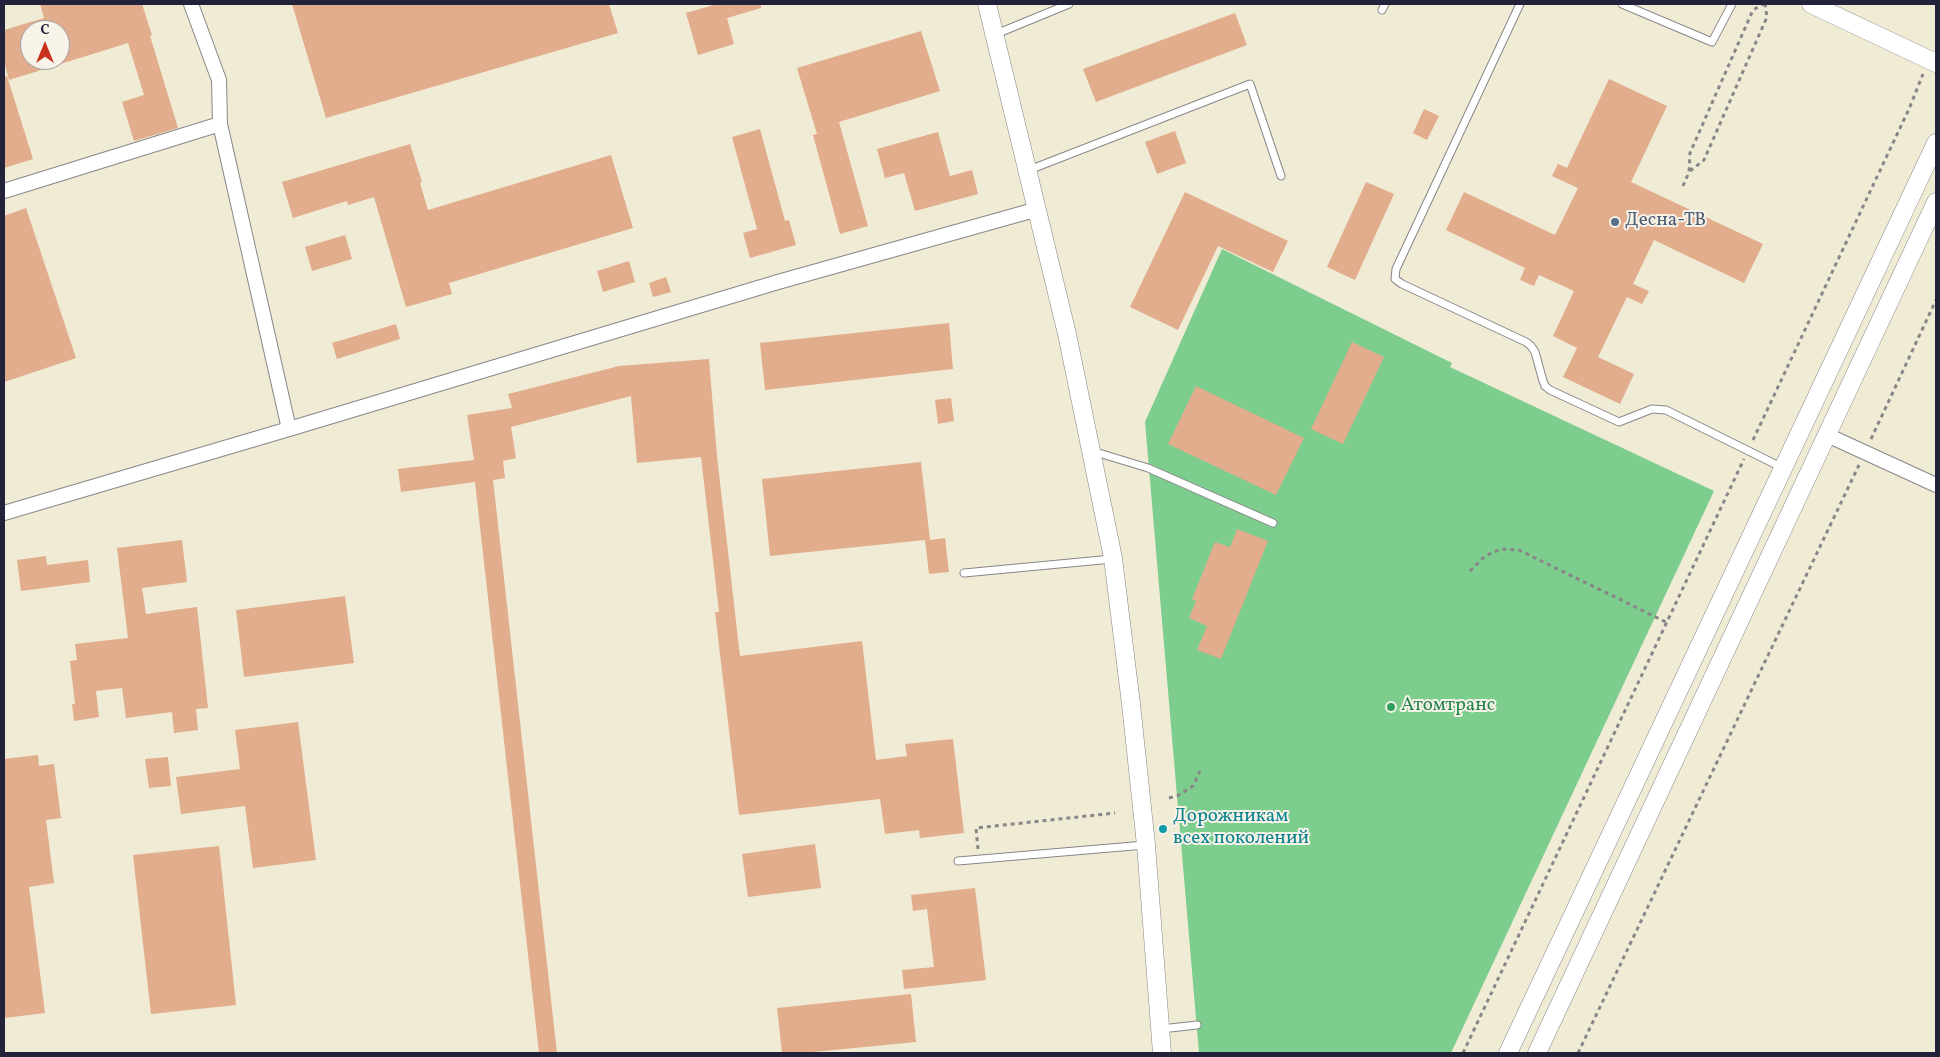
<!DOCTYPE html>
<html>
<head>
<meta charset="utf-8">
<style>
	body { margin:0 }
	#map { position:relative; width:1940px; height:1057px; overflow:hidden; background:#f0ebd5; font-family:Vollkorn,serif }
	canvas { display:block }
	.frame { position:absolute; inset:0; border:5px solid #22223b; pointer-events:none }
	.north { position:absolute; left:20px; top:20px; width:50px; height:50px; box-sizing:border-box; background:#f7f3e8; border:1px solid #a29fa3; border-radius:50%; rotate:0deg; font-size:14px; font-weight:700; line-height:20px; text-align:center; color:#22223b }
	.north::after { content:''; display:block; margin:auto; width:18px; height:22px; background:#c8321e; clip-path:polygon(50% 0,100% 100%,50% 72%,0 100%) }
</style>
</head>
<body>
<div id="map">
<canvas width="1940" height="1057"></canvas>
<div class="frame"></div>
<div class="north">С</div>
</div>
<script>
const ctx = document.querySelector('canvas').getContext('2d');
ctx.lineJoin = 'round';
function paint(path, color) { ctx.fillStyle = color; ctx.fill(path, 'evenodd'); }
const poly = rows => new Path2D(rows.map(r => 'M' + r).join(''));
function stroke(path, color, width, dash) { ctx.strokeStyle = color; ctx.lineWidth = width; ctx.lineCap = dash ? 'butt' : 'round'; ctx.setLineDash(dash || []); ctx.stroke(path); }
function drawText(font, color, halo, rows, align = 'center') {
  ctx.font = font + ' Vollkorn,serif'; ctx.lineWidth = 4; ctx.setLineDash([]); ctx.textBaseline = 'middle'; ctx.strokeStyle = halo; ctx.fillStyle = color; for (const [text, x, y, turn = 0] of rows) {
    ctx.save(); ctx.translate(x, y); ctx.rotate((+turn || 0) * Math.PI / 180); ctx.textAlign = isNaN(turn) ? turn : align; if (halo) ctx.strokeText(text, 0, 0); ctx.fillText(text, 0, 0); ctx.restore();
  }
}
paint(poly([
	[1222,249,1452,363,1450,367,1714,491,1451,1053,1199,1053,1145,422]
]), '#7ccd8e');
paint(poly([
	[40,4,142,4,152,35,150,36,178,128,134,141,122,102,144,95,128,43,9,80,4,61,4,30,44,18],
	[30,30,60,30,60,60,30,60],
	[292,4,609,4,618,33,326,118],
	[717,4,761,4,761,8,727,18,734,44,698,55,686,13],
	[1235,13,1247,45,1096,102,1083,69],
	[921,31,940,91,839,122,868,226,840,234,813,135,817,134,797,68],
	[7,76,33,159,4,168,4,77],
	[1609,79,1667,106,1631,182,1763,244,1744,283,1654,240,1633,284,1649,291,1642,304,1627,297,1598,357,1634,374,1620,404,1563,377,1577,348,1553,336,1574,291,1539,275,1534,286,1520,280,1525,268,1446,230,1464,192,1555,235,1578,188,1552,176,1558,164,1567,168],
	[1424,109,1439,116,1427,140,1413,133],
	[760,129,785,221,789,220,796,245,750,258,743,233,757,229,732,137],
	[1175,131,1186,163,1157,174,1145,142],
	[938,132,950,176,972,170,978,194,915,211,904,173,885,178,877,149],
	[410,144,422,182,420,183,428,210,611,155,633,228,449,283,452,294,406,307,374,197,348,205,347,201,293,218,282,182],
	[1366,182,1394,194,1355,280,1327,267],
	[1185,192,1288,241,1273,272,1218,246,1178,330,1130,307],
	[26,208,76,358,4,382,4,216],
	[345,235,352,259,312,271,305,247],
	[629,261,635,282,603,292,597,271],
	[666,277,671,292,653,297,649,283],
	[949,323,953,369,765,390,760,343],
	[396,324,400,339,337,359,332,343],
	[1352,342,1384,357,1343,444,1311,429],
	[709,359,717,456,740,656,862,641,876,760,907,756,905,744,953,739,964,833,920,838,919,830,885,834,880,799,739,815,715,612,719,612,701,457,637,463,631,396,511,427,516,458,503,461,505,478,493,480,557,1053,539,1053,475,482,401,492,398,469,474,460,467,415,512,408,508,394,619,366],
	[1196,386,1304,438,1276,495,1168,444],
	[951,398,954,421,938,424,935,400],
	[921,462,930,540,945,538,949,572,929,574,925,540,770,556,762,479],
	[1237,529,1268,541,1221,659,1197,650,1207,626,1189,618,1196,601,1192,599,1215,542,1230,547],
	[182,540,187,582,142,588,146,614,197,607,208,708,196,709,198,730,174,733,172,712,126,718,122,688,96,691,99,717,74,721,72,704,75,704,70,661,77,660,75,644,128,638,117,548],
	[46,556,47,565,88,560,90,582,21,591,17,560],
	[345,596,354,663,244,677,236,610],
	[298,722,316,860,253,868,245,806,181,814,176,777,240,769,235,730],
	[38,755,39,766,54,764,61,818,46,820,54,883,29,887,45,1013,4,1018,4,759],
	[168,757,171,786,149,788,145,759],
	[815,844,821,888,748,897,742,854],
	[219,846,236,1005,151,1014,133,855],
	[975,888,986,980,904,989,902,970,934,967,927,909,913,911,911,895],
	[911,994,916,1042,803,1053,782,1053,777,1008]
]), '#e1ad8c');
const service = poly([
	[1520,4,1396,269,1395,279,1402,284,1526,342,1531,346,1535,352,1543,381,1545,386,1550,390,1619,422,1652,409,1666,410,1783,468],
	[1622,4,1712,42,1732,4],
	[1382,10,1385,4],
	[996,34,1069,4],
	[1029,170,1250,84,1281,176],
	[1092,451,1148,468,1273,523],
	[964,573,1112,559],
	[958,861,1145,845],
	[1161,1029,1197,1025]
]);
const minor = poly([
	[191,4,219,80,220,124,289,429],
	[4,191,220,124],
	[1827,435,1936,485],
	[4,513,289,429,778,282,1038,209]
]);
const tertiary = poly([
	[987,4,1067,334,1113,558,1131,704,1146,845,1162,1053],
	[1811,4,1936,63],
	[1508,1053,1936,143],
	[1537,1053,1936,202]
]);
stroke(service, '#898688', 9);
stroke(minor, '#898688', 16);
stroke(tertiary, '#898688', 19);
stroke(poly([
	[1690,171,1704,160,1767,17,1765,4],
	[1683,186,1689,172,1690,153,1753,10,1763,4],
	[1871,439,1936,300],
	[1753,440,1909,109,1923,74],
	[1470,571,1485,556,1501,549,1519,550,1666,622],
	[1169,798,1177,796,1193,786,1200,771],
	[978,849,976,828,1115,813],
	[1463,1053,1744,459],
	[1578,1053,1859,465]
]), '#898688', 3, [4, 4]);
stroke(service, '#fff', 7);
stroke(minor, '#fff', 14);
stroke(tertiary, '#fff', 18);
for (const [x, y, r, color] of [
	[1615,222,5,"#5c6f8a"],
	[1391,707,5,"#2e9e5b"],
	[1163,829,5,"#0f9aa8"]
]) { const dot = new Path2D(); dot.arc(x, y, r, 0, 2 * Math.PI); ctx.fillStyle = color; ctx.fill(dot); stroke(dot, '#f7f3e8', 2); }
drawText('19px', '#4e5e75', '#f7f3e8', [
	["Десна-ТВ",1625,222]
], 'left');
drawText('19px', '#27864d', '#f7f3e8', [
	["Атомтранс",1401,707]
], 'left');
drawText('19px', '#0d838f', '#f7f3e8', [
	["Дорожникам",1173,818],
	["всех поколений",1173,840]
], 'left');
</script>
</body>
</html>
